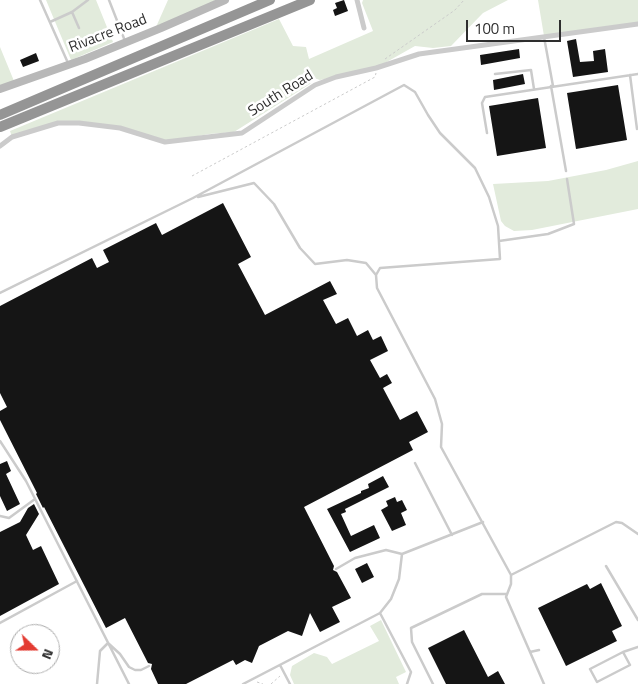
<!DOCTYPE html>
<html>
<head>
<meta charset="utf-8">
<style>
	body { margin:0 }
	#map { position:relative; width:638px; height:684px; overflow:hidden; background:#fff; font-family:"Titillium Web",sans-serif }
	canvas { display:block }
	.north { position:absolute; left:10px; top:624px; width:50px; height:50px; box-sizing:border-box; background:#fff; border:1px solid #ababab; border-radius:50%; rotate:112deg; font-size:14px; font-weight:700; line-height:20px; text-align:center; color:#2e2e2e }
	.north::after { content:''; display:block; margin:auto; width:18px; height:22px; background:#e33b32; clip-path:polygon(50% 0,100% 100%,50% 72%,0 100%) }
	.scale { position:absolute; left:466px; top:20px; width:95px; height:22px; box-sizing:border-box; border:2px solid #2e2e2e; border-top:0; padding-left:6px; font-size:15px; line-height:18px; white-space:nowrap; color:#2e2e2e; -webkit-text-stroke:4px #fff; paint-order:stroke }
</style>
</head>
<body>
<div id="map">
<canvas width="638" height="684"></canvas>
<div class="north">N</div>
<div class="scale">100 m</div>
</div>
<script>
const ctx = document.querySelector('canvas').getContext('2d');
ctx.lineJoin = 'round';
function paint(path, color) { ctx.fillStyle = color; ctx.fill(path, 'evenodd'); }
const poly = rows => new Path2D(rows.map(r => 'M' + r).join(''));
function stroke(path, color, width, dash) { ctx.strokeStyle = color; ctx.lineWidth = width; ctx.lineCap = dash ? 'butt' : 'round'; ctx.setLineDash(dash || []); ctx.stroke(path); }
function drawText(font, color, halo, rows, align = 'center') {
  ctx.font = font + ' "Titillium Web",sans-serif'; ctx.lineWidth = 5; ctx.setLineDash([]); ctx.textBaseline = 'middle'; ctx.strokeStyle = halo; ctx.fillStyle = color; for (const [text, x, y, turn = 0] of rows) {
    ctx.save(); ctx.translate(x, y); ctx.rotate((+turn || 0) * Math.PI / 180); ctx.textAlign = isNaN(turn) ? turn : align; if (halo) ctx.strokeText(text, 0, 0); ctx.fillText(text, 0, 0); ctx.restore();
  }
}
paint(poly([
	[46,0,96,0,113,42,71,60],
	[168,0,216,0,156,27],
	[363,0,508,0,483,13,451,46,433,48,415,46,376,68,320,80,314,78,310,84,234,132,209,134,165,142,120,128,58,123,12,137,10,131,279,19,293,46,306,47,309,59,373,31,362,3],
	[538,0,638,0,638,24,544,36],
	[0,47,14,81,0,87],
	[638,161,638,209,532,230,514,231,505,226,501,221,493,184,548,181,606,170],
	[381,620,406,672,396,677,399,684,294,684,290,675,292,666,314,653,327,657,332,664,379,641,370,626]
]), '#e2ebdc');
paint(poly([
	[344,0,348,11,335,16,333,10,337,8,335,3],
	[576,39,580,62,594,61,593,51,605,49,608,72,573,77,567,41],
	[519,49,520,58,481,65,480,55],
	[36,53,39,61,23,67,20,60],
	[523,74,525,84,494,90,493,80],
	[618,85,627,140,576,149,567,93],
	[538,98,546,148,497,156,489,106],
	[223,203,251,257,238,264,265,315,330,281,337,294,323,300,336,324,348,318,357,336,368,330,373,340,381,336,388,351,370,360,380,378,387,374,392,383,383,388,400,420,417,411,428,432,409,442,413,450,304,507,334,566,333,570,337,572,351,598,332,607,340,622,320,632,310,613,302,636,288,631,259,646,252,663,245,660,236,665,233,660,186,684,158,684,151,669,152,664,148,663,125,618,106,628,44,507,43,508,36,494,37,493,0,420,0,411,7,407,0,393,0,306,92,258,97,268,109,262,103,250,156,223,162,235],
	[7,461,11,471,6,474,20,504,7,511,0,496,0,464],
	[383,476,389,487,345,509,346,512,341,514,351,536,374,525,380,538,350,552,327,509,361,493,361,491,369,488,368,484],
	[395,497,397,502,402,500,407,510,401,513,406,525,392,531,381,510,388,506,386,501],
	[34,504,39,514,26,535,33,550,41,546,59,584,0,616,0,532,20,522,28,508],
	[367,563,374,577,362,583,355,569],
	[601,583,622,626,612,631,617,641,566,666,538,608,587,584,590,589],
	[464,630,488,677,498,671,505,684,446,684,428,648]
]), '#151515');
stroke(poly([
	[385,59,455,10,464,0],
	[192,176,375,77,376,73],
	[257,682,263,684],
	[271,684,280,676]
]), '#cbcbcb', 1, [2.5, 2.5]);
stroke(poly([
	[40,0,68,63],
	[109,0,125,41],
	[72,12,79,28],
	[50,22,72,12,88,0],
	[544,37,553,86],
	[495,74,531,70,534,89],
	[630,75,637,129],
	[551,86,566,171],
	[487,133,482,103,485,97,638,74],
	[198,197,254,183,274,204,300,248,315,264,347,260,366,263,376,275],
	[193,198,404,85,415,92,428,115,440,133,475,168,489,197,498,226,500,259,380,268,376,275,377,288,435,399,442,424,441,447,511,575,511,584,506,597,544,684],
	[499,241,548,234,574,224,567,179],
	[0,293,193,198],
	[0,441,26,481,129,684],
	[415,463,452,535],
	[0,516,9,518,35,499],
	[606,566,638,620],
	[336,569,355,558,386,550,402,554],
	[511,575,616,522,622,523,638,534],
	[380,613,411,672,407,684],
	[0,623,77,581],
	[530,652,539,650],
	[623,652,630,665,597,682,590,669,623,652,638,647],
	[280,665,290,684],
	[97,684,100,651,108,643,120,654,129,667,135,670,141,670,149,666],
	[243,684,380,613,391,599,399,579,402,554,483,522],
	[433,684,412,642,411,628,482,594,507,594]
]), '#cbcbcb', 2.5);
stroke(poly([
	[357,0,364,28],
	[0,146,12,137,58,123,79,123,120,128,165,142,242,133,315,85,336,77,376,68,419,54,638,24]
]), '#cbcbcb', 5);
stroke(poly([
	[0,89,85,59,161,28,225,0]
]), '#b8b8b8', 8);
stroke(poly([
	[0,115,270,0],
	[0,127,310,0]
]), '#959595', 10);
drawText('15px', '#2e2e2e', '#fff', [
	["Rivacre Road",108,34,-21],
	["South Road",281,94,-32]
]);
</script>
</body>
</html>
